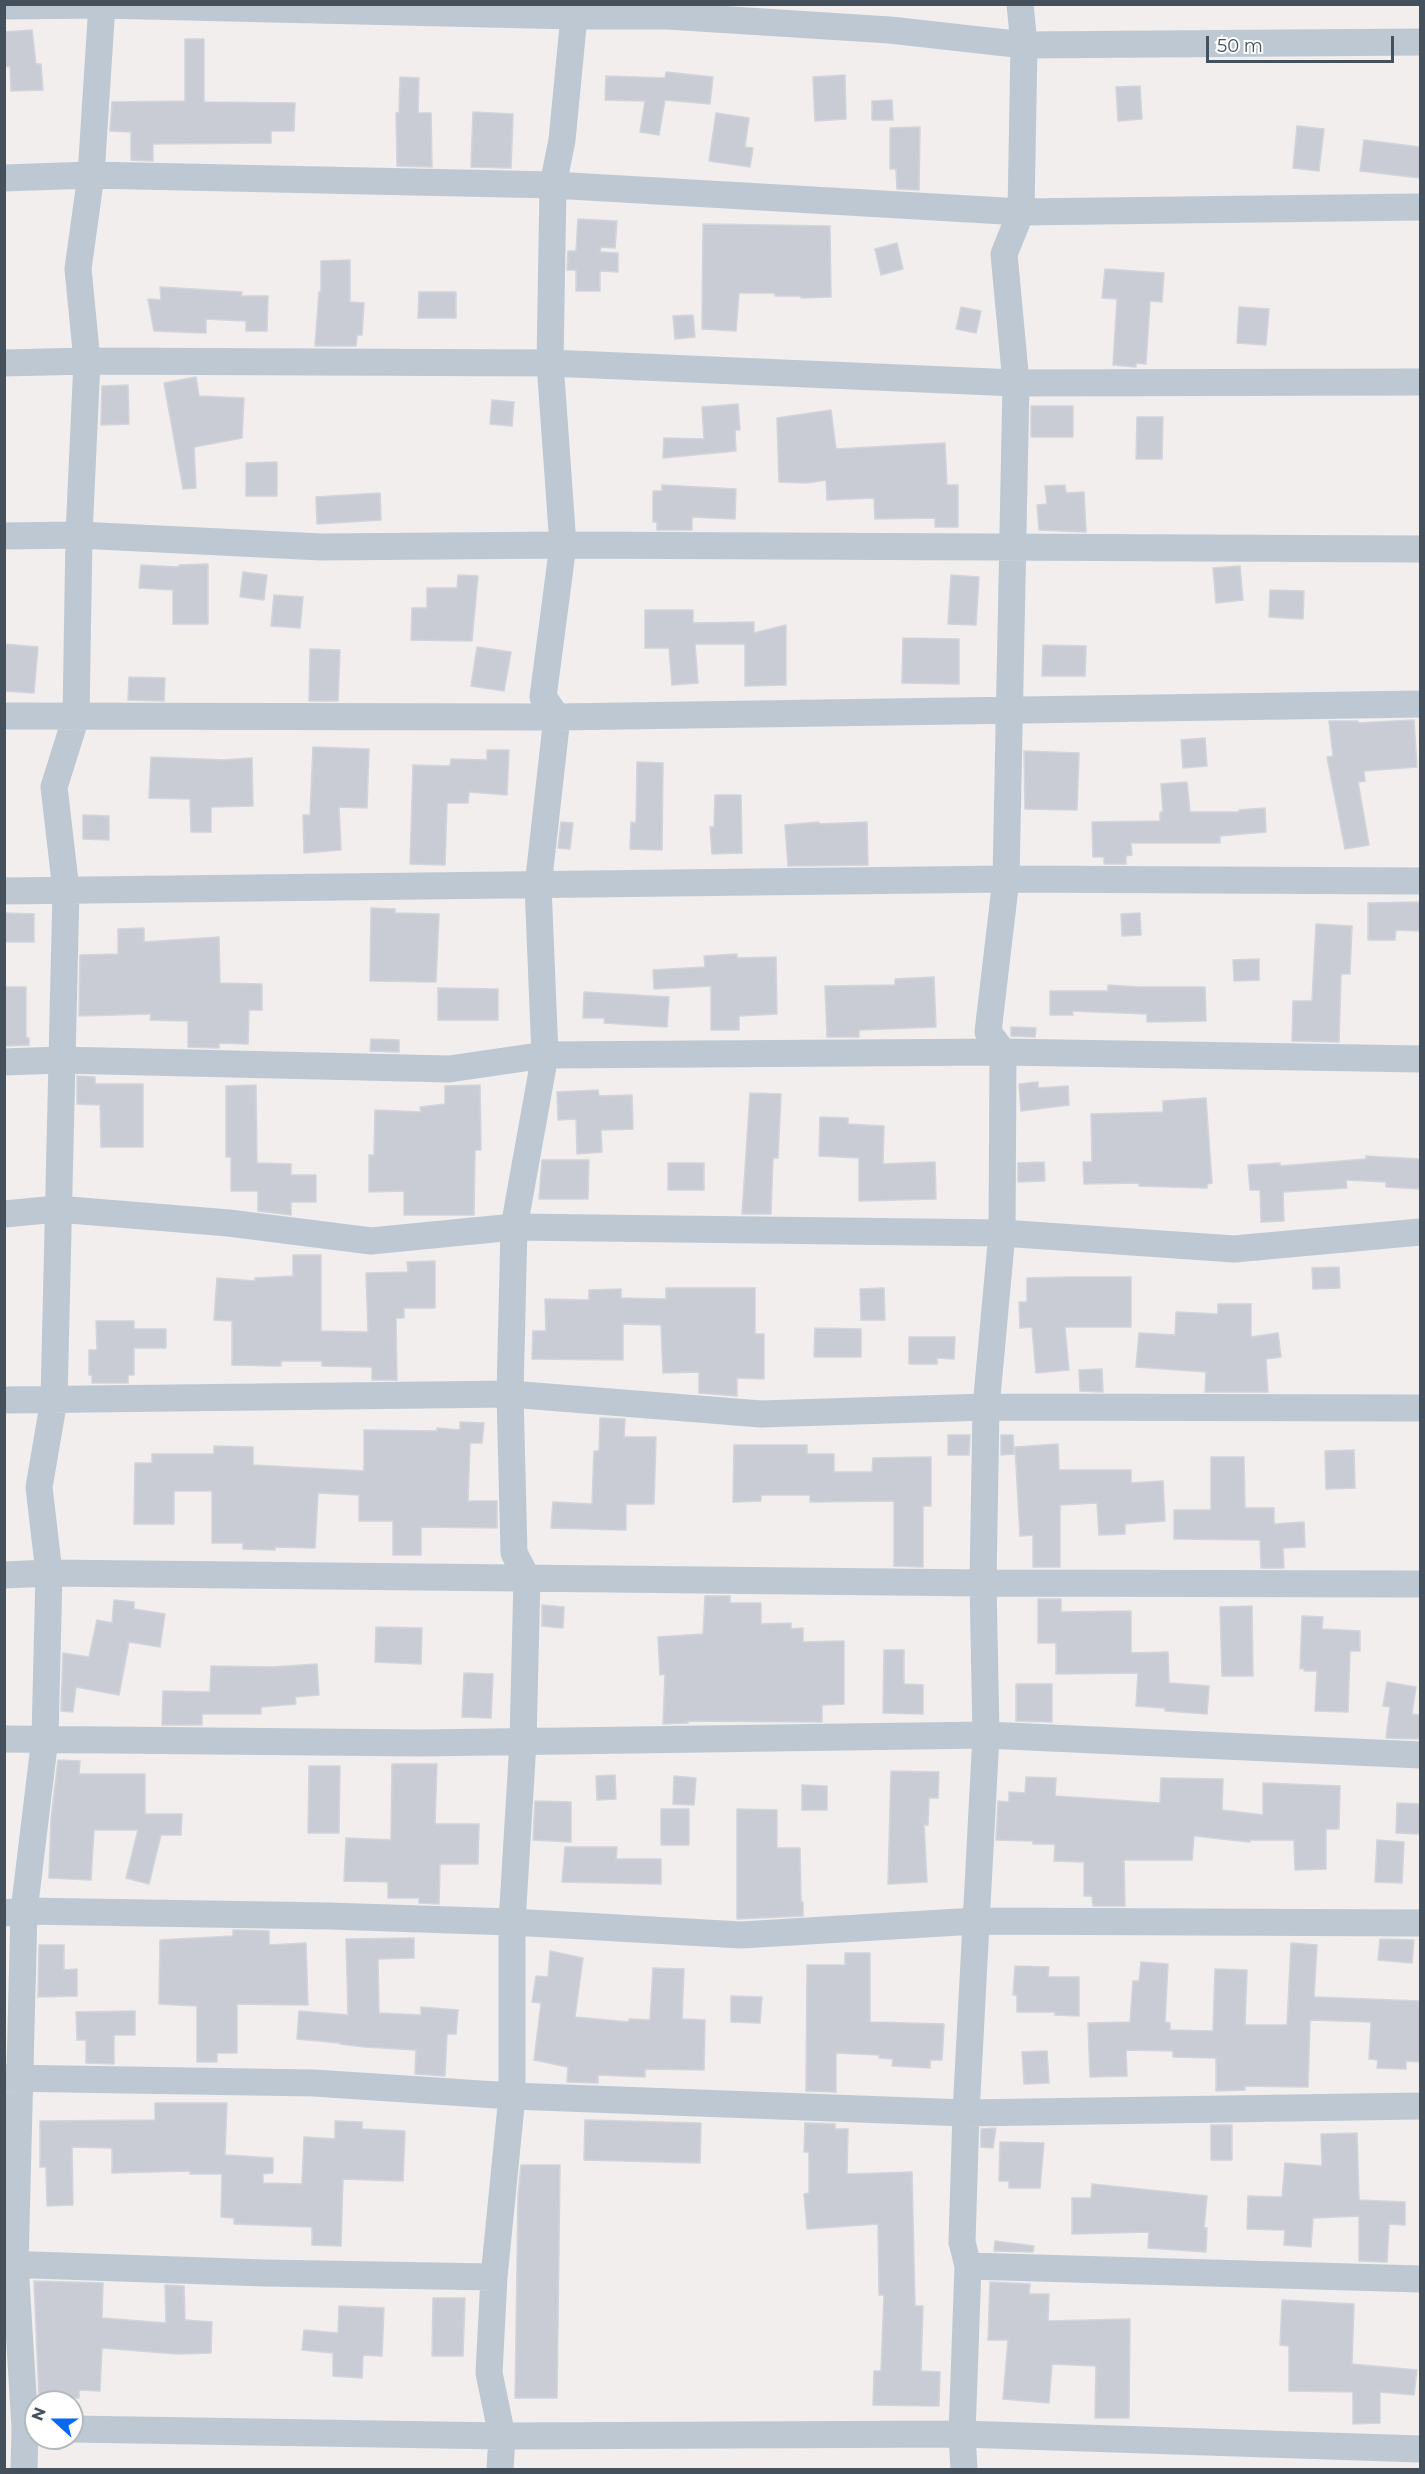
<!DOCTYPE html>
<html>
<head>
<meta charset="utf-8">
<style>
	body { margin:0 }
	#map { position:relative; width:1425px; height:2474px; overflow:hidden; background:#f1eeed; font-family:Montserrat,sans-serif }
	canvas { display:block }
	.frame { position:absolute; inset:0; border:6px solid #44515d; pointer-events:none }
	.north { position:absolute; left:24px; top:2390px; width:60px; height:60px; box-sizing:border-box; background:#fff; border:2px solid #b4b9be; border-radius:50%; rotate:291deg; font-size:16px; font-weight:700; line-height:24px; text-align:center; color:#44515d }
	.north::after { content:''; display:block; margin:auto; width:21px; height:27px; background:#0769f2; clip-path:polygon(50% 0,100% 100%,50% 72%,0 100%) }
	.scale { position:absolute; left:1206px; top:36px; width:188px; height:27px; box-sizing:border-box; border:3px solid #44515d; border-top:0; padding-left:8px; font-size:18px; line-height:21px; white-space:nowrap; color:#44515d; -webkit-text-stroke:4px #fff; paint-order:stroke }
</style>
</head>
<body>
<div id="map">
<canvas width="1425" height="2474"></canvas>
<div class="frame"></div>
<div class="north">N</div>
<div class="scale">50 m</div>
</div>
<script>
const ctx = document.querySelector('canvas').getContext('2d');
ctx.lineJoin = 'round';
function paint(path, color) { ctx.fillStyle = color; ctx.fill(path, 'evenodd'); }
const poly = rows => new Path2D(rows.map(r => 'M' + r).join(''));
function stroke(path, color, width, dash) { ctx.strokeStyle = color; ctx.lineWidth = width; ctx.lineCap = dash ? 'butt' : 'round'; ctx.setLineDash(dash || []); ctx.stroke(path); }
const building = poly([
	[32,30,36,64,41,64,43,90,11,91,10,66,4,67,4,32,32,30],
	[185,39,204,39,204,102,295,103,294,131,271,131,271,143,153,144,153,161,131,160,131,132,110,131,112,102,185,101,185,39],
	[666,72,713,77,710,104,665,100,659,135,640,132,645,101,605,100,606,76,665,78,666,72],
	[845,75,846,119,815,121,813,77,845,75],
	[400,77,419,78,418,113,431,113,432,167,397,166,396,113,399,113,400,77],
	[1140,86,1142,119,1118,121,1116,87,1140,86],
	[892,100,893,120,872,120,872,101,892,100],
	[473,112,513,114,511,168,471,167,473,112],
	[716,113,749,118,745,147,753,148,750,167,709,161,716,113],
	[1297,126,1324,129,1319,171,1293,168,1297,126],
	[920,127,919,190,897,189,896,169,890,169,890,128,920,127],
	[1364,140,1420,147,1420,178,1360,171,1364,140],
	[578,219,617,221,615,248,601,247,600,252,618,253,618,272,600,271,600,291,576,291,576,270,567,270,568,251,576,251,578,219],
	[703,224,830,226,831,297,801,298,801,296,775,296,775,293,739,293,736,331,702,329,703,224],
	[897,243,903,269,881,275,875,249,897,243],
	[350,260,350,302,364,303,362,335,357,335,356,346,315,346,319,292,321,292,321,261,350,260],
	[1105,269,1164,273,1162,302,1150,301,1146,364,1136,363,1136,367,1113,365,1117,299,1102,298,1105,269],
	[160,287,242,292,241,296,268,296,267,331,246,331,246,321,206,319,206,333,154,331,148,299,161,300,160,287],
	[419,292,456,292,456,318,418,318,419,292],
	[961,307,981,311,976,333,956,329,961,307],
	[1239,307,1269,309,1266,345,1237,343,1239,307],
	[693,315,695,337,675,339,673,316,693,315],
	[196,377,199,396,244,398,242,438,194,447,196,488,183,489,164,383,196,377],
	[128,385,129,424,101,425,102,386,128,385],
	[492,400,514,402,512,426,490,424,492,400],
	[738,404,740,430,735,430,736,451,663,458,664,438,704,439,702,407,738,404],
	[1031,406,1073,406,1073,437,1031,437,1031,406],
	[831,410,836,449,945,443,947,485,958,485,958,527,935,527,935,518,875,519,874,498,827,500,826,480,807,483,779,482,777,418,831,410],
	[1137,417,1163,417,1162,459,1136,459,1137,417],
	[277,462,277,496,246,496,246,463,277,462],
	[662,485,736,489,735,519,692,517,692,530,657,530,657,522,653,522,653,491,662,491,662,485],
	[1065,485,1066,493,1084,492,1086,532,1039,530,1037,505,1047,504,1045,486,1065,485],
	[380,493,381,520,317,524,316,497,380,493],
	[208,564,208,624,173,624,173,590,139,588,141,565,179,567,179,565,208,564],
	[1240,566,1243,600,1216,603,1213,568,1240,566],
	[243,572,267,575,264,600,240,597,243,572],
	[458,575,478,576,472,641,411,640,412,608,427,608,427,588,457,588,458,575],
	[951,575,979,577,976,625,948,624,951,575],
	[1270,590,1304,591,1303,619,1269,617,1270,590],
	[274,595,303,597,300,628,271,626,274,595],
	[645,610,693,610,693,623,754,622,754,633,786,625,786,685,745,686,745,644,695,644,698,683,672,685,669,648,645,648,645,610],
	[903,638,959,639,959,684,902,683,903,638],
	[4,644,38,647,34,693,4,691,4,644],
	[1043,645,1086,646,1085,676,1042,676,1043,645],
	[477,647,511,652,504,691,471,686,477,647],
	[310,649,340,650,338,701,309,701,310,649],
	[129,677,165,678,164,701,128,700,129,677],
	[1414,720,1417,767,1364,771,1365,781,1358,782,1369,845,1345,849,1327,757,1333,756,1329,721,1358,721,1358,723,1414,720],
	[1205,738,1207,766,1183,768,1181,740,1205,738],
	[313,747,369,749,367,808,339,807,341,850,304,853,303,815,310,815,313,747],
	[487,750,509,750,507,795,469,792,468,803,447,803,445,865,410,864,413,765,450,766,451,759,487,760,487,750],
	[1024,751,1079,753,1077,810,1025,809,1024,751],
	[151,757,224,760,252,758,253,806,211,807,211,832,191,832,190,799,149,798,151,757],
	[637,762,663,763,662,850,630,849,631,822,636,823,637,762],
	[1187,782,1190,812,1239,812,1239,810,1265,808,1266,832,1220,836,1220,843,1131,843,1132,855,1126,856,1126,864,1104,864,1104,857,1093,857,1092,822,1160,821,1160,812,1163,812,1161,784,1187,782],
	[715,795,741,795,742,853,712,854,710,827,714,827,715,795],
	[83,815,109,816,109,840,83,839,83,815],
	[561,822,573,823,570,849,558,848,561,822],
	[819,822,819,824,867,822,868,865,788,866,785,825,819,822],
	[1420,902,1420,931,1396,930,1395,940,1368,940,1368,903,1420,902],
	[371,908,395,909,395,913,439,914,436,982,370,981,371,908],
	[4,913,34,914,34,942,4,942,4,913],
	[1140,913,1141,935,1122,936,1121,914,1140,913],
	[1316,924,1352,926,1350,974,1341,974,1339,1042,1292,1041,1293,1001,1312,1001,1316,924],
	[144,928,144,942,219,937,220,983,262,984,262,1010,249,1010,248,1044,219,1043,219,1048,188,1047,188,1021,150,1020,151,1014,79,1016,80,955,118,954,118,929,144,928],
	[737,954,737,958,776,957,777,1014,739,1016,739,1030,711,1030,711,986,654,989,653,970,705,967,704,956,737,954],
	[1259,959,1259,980,1234,981,1233,960,1259,959],
	[934,977,936,1027,859,1030,859,1037,827,1037,825,986,895,985,895,979,934,977],
	[1108,985,1138,987,1205,987,1206,1021,1147,1022,1147,1014,1072,1011,1073,1015,1050,1015,1050,991,1108,991,1108,985],
	[4,987,26,987,26,1038,29,1038,29,1045,4,1046,4,987],
	[438,988,498,989,498,1020,438,1020,438,988],
	[584,992,669,997,667,1027,604,1023,605,1018,583,1018,584,992],
	[1011,1027,1036,1028,1035,1037,1011,1036,1011,1027],
	[371,1039,399,1040,399,1052,370,1051,371,1039],
	[77,1076,95,1077,95,1084,143,1084,143,1147,101,1147,100,1105,77,1104,77,1076],
	[1038,1082,1038,1088,1068,1086,1069,1105,1021,1111,1019,1084,1038,1082],
	[256,1085,257,1163,291,1164,291,1175,316,1175,316,1202,291,1202,291,1215,258,1211,258,1191,231,1191,231,1157,226,1157,226,1086,256,1085],
	[480,1085,481,1150,475,1150,474,1215,404,1215,404,1191,369,1192,369,1155,374,1155,375,1110,421,1112,420,1107,445,1104,445,1086,480,1085],
	[598,1090,599,1096,632,1095,633,1129,601,1130,602,1152,577,1154,576,1119,558,1120,557,1092,598,1090],
	[750,1093,781,1094,778,1158,773,1158,771,1214,742,1214,750,1093],
	[1206,1098,1212,1183,1207,1184,1207,1188,1139,1186,1139,1183,1084,1184,1083,1162,1092,1162,1091,1114,1163,1112,1163,1101,1206,1098],
	[820,1117,848,1118,848,1124,884,1126,883,1164,935,1162,936,1199,859,1201,859,1158,819,1156,820,1117],
	[1366,1156,1420,1159,1420,1189,1386,1187,1386,1182,1346,1180,1347,1188,1283,1192,1284,1221,1261,1222,1260,1190,1250,1190,1248,1165,1280,1163,1280,1166,1366,1159,1366,1156],
	[542,1160,589,1160,588,1199,539,1199,542,1160],
	[1044,1162,1045,1181,1018,1182,1018,1163,1044,1162],
	[668,1163,704,1163,704,1190,668,1190,668,1163],
	[293,1255,321,1255,321,1331,368,1332,366,1273,408,1272,407,1262,435,1261,435,1308,404,1308,404,1318,396,1318,397,1380,372,1380,372,1367,322,1366,322,1361,281,1361,281,1366,232,1365,232,1321,214,1320,217,1278,255,1281,255,1278,293,1276,293,1255],
	[1339,1267,1340,1288,1313,1289,1312,1268,1339,1267],
	[1068,1277,1131,1277,1131,1327,1065,1327,1069,1370,1036,1373,1032,1327,1020,1328,1019,1302,1027,1302,1027,1278,1068,1277],
	[666,1288,755,1288,755,1334,764,1334,764,1379,737,1378,737,1396,699,1393,699,1372,663,1373,661,1325,623,1324,623,1360,532,1359,533,1331,546,1331,545,1299,589,1300,589,1290,621,1289,621,1298,666,1299,666,1288],
	[884,1288,885,1320,861,1320,860,1289,884,1288],
	[1218,1304,1251,1304,1251,1337,1278,1333,1281,1357,1266,1359,1268,1392,1205,1392,1206,1372,1136,1367,1139,1333,1175,1335,1176,1312,1218,1314,1218,1304],
	[96,1321,134,1321,134,1329,166,1329,166,1348,134,1348,134,1375,128,1375,128,1383,92,1383,92,1375,89,1375,89,1350,97,1350,96,1321],
	[815,1328,861,1329,861,1357,814,1357,815,1328],
	[909,1337,955,1337,954,1359,937,1358,937,1364,909,1364,909,1337],
	[1102,1369,1103,1392,1080,1391,1079,1370,1102,1369],
	[600,1418,625,1419,624,1437,656,1437,654,1504,626,1504,626,1530,551,1528,553,1502,592,1504,594,1451,599,1451,600,1418],
	[460,1422,484,1423,482,1443,470,1443,468,1501,497,1501,497,1528,421,1527,421,1555,393,1555,393,1521,359,1521,359,1495,318,1493,315,1548,275,1547,275,1550,243,1549,243,1543,212,1543,212,1491,174,1491,174,1524,134,1524,135,1463,152,1463,152,1454,214,1454,214,1446,253,1447,253,1465,364,1471,364,1430,437,1431,437,1428,460,1430,460,1422],
	[948,1435,970,1435,969,1455,948,1455,948,1435],
	[1001,1435,1013,1435,1014,1454,1001,1455,1001,1435],
	[1058,1444,1059,1470,1131,1470,1131,1483,1163,1481,1165,1521,1125,1524,1125,1534,1099,1535,1097,1503,1060,1505,1060,1567,1033,1567,1033,1535,1020,1536,1015,1447,1058,1444],
	[734,1445,807,1445,807,1454,834,1454,834,1472,872,1472,873,1458,931,1457,931,1506,923,1506,923,1567,894,1566,894,1501,810,1502,810,1495,761,1495,761,1501,733,1502,734,1445],
	[1354,1450,1355,1488,1326,1489,1325,1451,1354,1450],
	[1211,1457,1244,1457,1245,1508,1274,1508,1274,1524,1304,1522,1305,1547,1283,1548,1284,1568,1261,1568,1260,1540,1174,1539,1174,1510,1211,1510,1211,1457],
	[705,1596,730,1596,730,1603,761,1603,761,1624,791,1623,791,1629,803,1628,803,1642,844,1641,844,1704,822,1705,822,1722,688,1721,688,1723,663,1724,665,1674,660,1675,658,1637,703,1634,705,1596],
	[1038,1599,1061,1599,1061,1612,1131,1611,1131,1653,1168,1652,1169,1683,1209,1686,1207,1714,1165,1711,1165,1708,1136,1706,1138,1673,1056,1674,1056,1643,1038,1643,1038,1599],
	[114,1600,134,1602,134,1609,165,1614,160,1647,129,1642,119,1695,76,1687,73,1712,61,1711,63,1653,89,1657,97,1620,112,1623,114,1600],
	[542,1605,564,1607,563,1628,542,1626,542,1605],
	[1252,1606,1253,1676,1222,1676,1220,1607,1252,1606],
	[1302,1616,1323,1617,1322,1629,1360,1631,1360,1651,1350,1651,1348,1712,1315,1711,1317,1671,1304,1671,1304,1668,1300,1669,1302,1616],
	[376,1627,422,1628,421,1664,375,1662,376,1627],
	[884,1650,904,1650,904,1684,923,1685,923,1714,883,1713,884,1650],
	[317,1664,319,1695,295,1697,296,1704,261,1707,261,1714,202,1714,202,1725,162,1725,163,1691,210,1692,211,1666,273,1667,317,1664],
	[464,1673,493,1674,491,1718,462,1717,464,1673],
	[1387,1682,1416,1687,1412,1714,1420,1715,1420,1739,1386,1738,1390,1707,1383,1706,1387,1682],
	[1016,1684,1052,1684,1052,1722,1016,1721,1016,1684],
	[58,1760,80,1761,79,1774,145,1774,145,1814,182,1814,181,1835,161,1835,149,1884,126,1878,138,1830,94,1830,91,1880,49,1878,51,1819,58,1760],
	[392,1764,437,1764,435,1824,479,1824,478,1864,440,1864,439,1904,419,1903,419,1898,388,1898,388,1882,344,1881,346,1838,391,1840,392,1764],
	[309,1766,340,1766,339,1833,308,1833,309,1766],
	[891,1771,939,1772,938,1798,929,1798,928,1825,924,1825,927,1882,888,1884,891,1771],
	[615,1775,616,1799,597,1800,596,1776,615,1775],
	[674,1776,696,1778,694,1805,673,1804,674,1776],
	[1026,1777,1056,1778,1055,1796,1160,1803,1161,1778,1223,1779,1222,1810,1263,1815,1263,1783,1340,1786,1339,1829,1326,1829,1326,1869,1295,1870,1294,1840,1250,1840,1250,1842,1194,1836,1192,1860,1124,1860,1125,1906,1093,1906,1092,1896,1084,1896,1084,1862,1054,1861,1055,1844,1033,1844,1033,1841,996,1840,998,1801,1009,1802,1009,1792,1025,1793,1026,1777],
	[802,1785,827,1786,827,1810,802,1810,802,1785],
	[535,1801,571,1802,571,1842,533,1840,535,1801],
	[1397,1803,1420,1804,1420,1834,1396,1833,1397,1803],
	[661,1809,689,1809,689,1845,661,1845,661,1809],
	[737,1809,777,1810,777,1848,800,1848,801,1902,803,1902,803,1916,737,1919,737,1809],
	[1377,1840,1404,1842,1402,1883,1375,1882,1377,1840],
	[565,1847,617,1847,616,1859,661,1859,661,1884,562,1882,565,1847],
	[233,1930,269,1931,269,1945,306,1943,308,2005,237,2004,237,2053,217,2053,217,2062,197,2062,197,2006,159,2004,160,1940,233,1936,233,1930],
	[414,1938,414,1958,378,1959,379,2013,421,2015,421,2007,458,2010,456,2034,447,2034,445,2076,415,2074,416,2050,365,2047,340,2044,340,2043,297,2039,299,2011,348,2015,346,1939,414,1938],
	[1380,1939,1414,1940,1412,1963,1378,1960,1380,1939],
	[1291,1943,1317,1945,1314,1997,1420,2001,1420,2062,1406,2061,1406,2069,1377,2068,1378,2060,1369,2059,1371,2022,1310,2020,1308,2087,1245,2086,1245,2090,1216,2091,1216,2058,1173,2057,1173,2051,1126,2050,1127,2076,1090,2077,1088,2023,1130,2022,1133,1981,1139,1981,1141,1962,1168,1964,1165,2022,1170,2023,1170,2030,1213,2031,1215,1969,1247,1970,1245,2025,1287,2025,1291,1943],
	[39,1945,64,1945,64,1970,77,1969,77,1996,38,1997,39,1945],
	[550,1951,583,1958,575,2017,629,2022,629,2019,650,2020,653,1968,684,1969,682,2019,705,2020,704,2070,645,2069,645,2077,598,2075,598,2083,567,2082,568,2067,534,2060,541,2003,532,2002,536,1976,548,1977,550,1951],
	[845,1953,870,1953,870,2022,944,2024,942,2060,930,2060,930,2068,892,2066,893,2059,879,2058,879,2055,836,2053,836,2092,806,2091,807,1965,845,1965,845,1953],
	[1015,1966,1049,1967,1048,1977,1079,1977,1079,2016,1055,2015,1055,2012,1017,2012,1017,1995,1013,1995,1015,1966],
	[731,1996,762,1997,760,2023,731,2022,731,1996],
	[135,2011,135,2035,114,2035,114,2064,86,2063,86,2040,77,2040,76,2012,135,2011],
	[1047,2051,1049,2083,1024,2084,1022,2052,1047,2051],
	[155,2103,227,2103,225,2155,273,2158,273,2173,263,2174,263,2183,302,2184,304,2137,335,2139,335,2121,362,2122,362,2129,405,2131,403,2181,343,2179,341,2246,312,2245,312,2227,234,2224,234,2218,221,2217,222,2174,190,2174,190,2171,112,2173,112,2148,72,2147,73,2205,47,2206,46,2167,40,2167,40,2121,155,2120,155,2103],
	[585,2120,701,2123,700,2163,584,2160,585,2120],
	[805,2123,835,2124,835,2129,848,2129,847,2174,912,2172,915,2306,923,2306,921,2371,940,2372,939,2406,873,2405,874,2371,881,2371,884,2295,879,2295,878,2224,807,2229,804,2194,809,2193,809,2152,804,2152,805,2123],
	[1211,2125,1232,2125,1232,2160,1211,2160,1211,2125],
	[996,2128,993,2148,981,2147,981,2129,996,2128],
	[1357,2133,1359,2200,1405,2202,1405,2225,1389,2224,1387,2262,1359,2261,1359,2216,1313,2218,1311,2247,1284,2245,1285,2230,1247,2229,1248,2196,1282,2197,1285,2163,1322,2166,1321,2134,1357,2133],
	[1000,2142,1044,2143,1040,2188,1009,2188,1009,2181,999,2181,1000,2142],
	[521,2165,560,2165,557,2398,515,2398,518,2196,521,2165],
	[1092,2184,1207,2196,1204,2228,1207,2228,1206,2252,1148,2248,1149,2232,1072,2234,1072,2198,1091,2198,1092,2184],
	[995,2241,1034,2246,1033,2252,994,2251,995,2241],
	[34,2281,103,2283,102,2318,166,2323,165,2285,184,2286,185,2320,212,2322,211,2353,177,2354,102,2348,100,2391,79,2390,79,2398,39,2397,34,2281],
	[990,2282,1030,2284,1029,2294,1049,2294,1048,2321,1130,2319,1129,2418,1095,2418,1096,2366,1052,2364,1049,2403,1003,2399,1008,2340,988,2340,990,2282],
	[433,2298,465,2298,463,2356,432,2356,433,2298],
	[1282,2300,1354,2304,1352,2364,1417,2370,1414,2395,1380,2392,1380,2423,1353,2424,1353,2392,1289,2391,1289,2346,1280,2345,1282,2300],
	[339,2306,384,2308,382,2356,363,2355,362,2378,333,2376,333,2353,302,2350,304,2330,338,2333,339,2306]
]);
paint(building, '#c9ccd4');
stroke(building, '#d1d4da', 1.5);
stroke(poly([
	[4,6,102,5,574,16,668,16,890,30,1024,45,1420,42],
	[4,178,91,175,553,185,1021,212,1420,207],
	[4,363,87,361,550,363,1016,383,1420,382],
	[4,536,79,535,321,547,563,545,1420,549],
	[4,716,557,717,1420,704],
	[4,891,1006,879,1420,881],
	[4,1062,60,1060,449,1069,545,1055,1003,1052,1420,1059],
	[4,1214,57,1209,229,1223,371,1241,514,1227,1002,1233,1234,1249,1420,1232],
	[4,1400,510,1394,761,1414,986,1407,1420,1408],
	[4,1575,49,1573,983,1583,1420,1584],
	[4,1739,421,1743,986,1735,1420,1755],
	[4,1913,24,1911,329,1916,512,1922,741,1935,976,1921,1420,1923],
	[4,2078,314,2083,512,2096,966,2113,1420,2106],
	[4,2264,265,2273,494,2277],
	[968,2266,1420,2279],
	[72,2429,502,2436,962,2434,1420,2449],
	[24,2470,25,2428,15,2264,24,1911,45,1738,49,1573,39,1487,54,1400,66,890,54,787,76,717,79,535,87,361,78,269,91,175,102,4],
	[500,2470,502,2436,489,2373,494,2277,512,2096,512,1922,523,1742,527,1578,514,1553,510,1394,514,1227,545,1055,538,886,557,717,543,697,563,545,550,363,553,185,562,140,574,16,572,4],
	[964,2470,962,2434,968,2266,962,2242,966,2113,986,1735,983,1583,986,1407,1002,1233,1003,1052,988,1032,1006,879,1016,383,1004,254,1021,212,1024,45,1020,4]
]), '#bdc8d2', 27);
</script>
</body>
</html>
